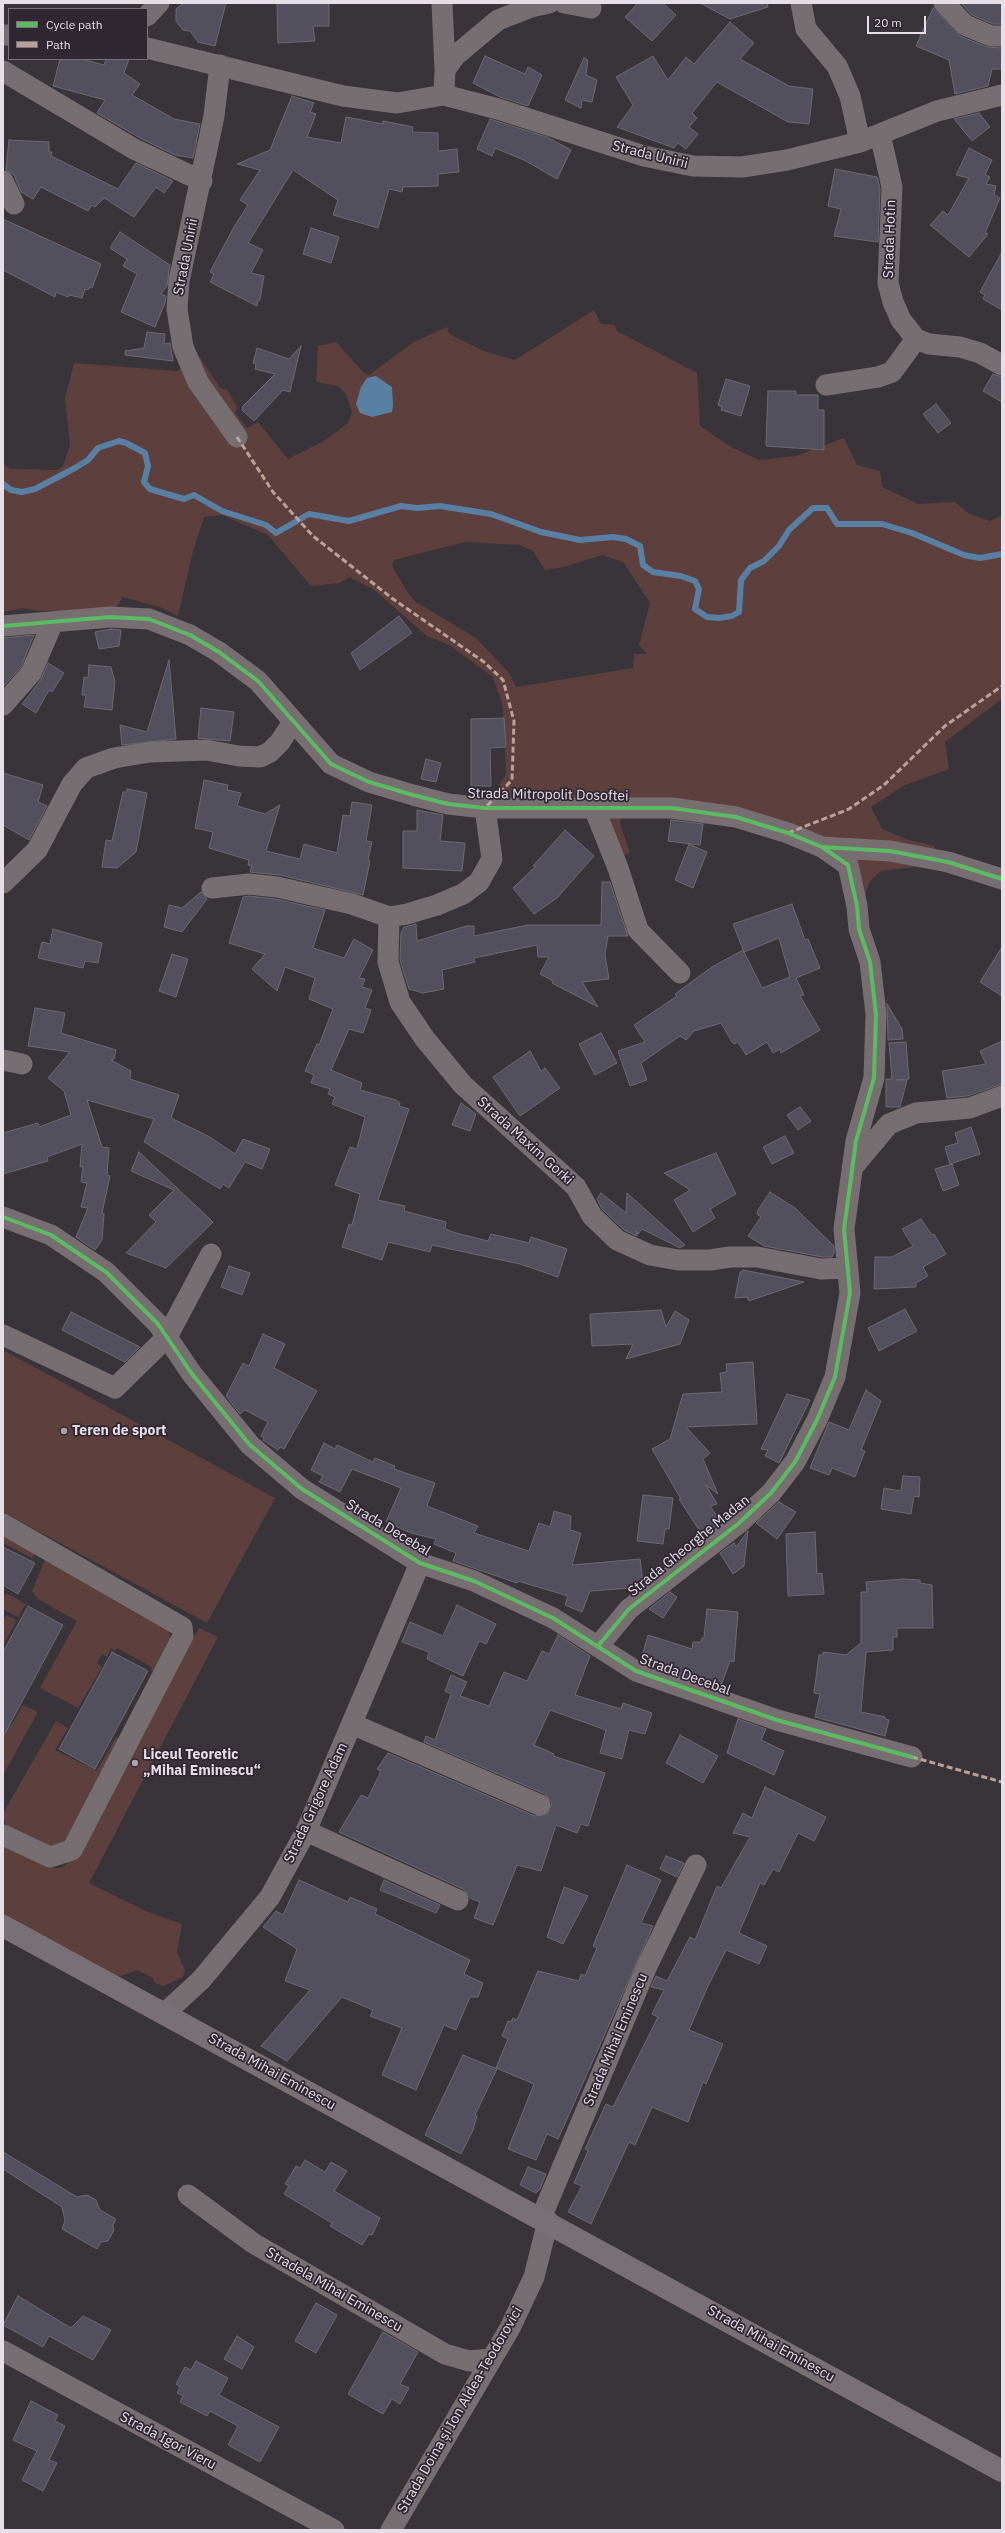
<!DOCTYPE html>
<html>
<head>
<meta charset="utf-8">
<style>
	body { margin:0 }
	#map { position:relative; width:1005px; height:2533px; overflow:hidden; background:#39343a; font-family:"IBM Plex Sans",sans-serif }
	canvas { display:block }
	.frame { position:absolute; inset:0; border:4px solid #e6dfe8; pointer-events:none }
	.legend { position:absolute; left:8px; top:8px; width:140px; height:52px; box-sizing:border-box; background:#302733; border:1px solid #79717b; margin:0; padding:5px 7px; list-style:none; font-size:12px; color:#e6dfe8 }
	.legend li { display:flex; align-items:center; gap:8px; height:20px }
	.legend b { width:20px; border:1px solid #79717b }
	.scale { position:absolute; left:867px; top:16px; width:59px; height:18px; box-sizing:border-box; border:2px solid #e6dfe8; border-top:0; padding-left:5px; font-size:12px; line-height:14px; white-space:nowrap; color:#e6dfe8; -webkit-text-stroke:3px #302733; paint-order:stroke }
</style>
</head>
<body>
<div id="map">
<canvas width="1005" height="2533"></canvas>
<div class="frame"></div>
<ul class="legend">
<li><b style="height:5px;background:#5cba63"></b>Cycle path</li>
<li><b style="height:5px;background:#bda197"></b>Path</li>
</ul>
<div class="scale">20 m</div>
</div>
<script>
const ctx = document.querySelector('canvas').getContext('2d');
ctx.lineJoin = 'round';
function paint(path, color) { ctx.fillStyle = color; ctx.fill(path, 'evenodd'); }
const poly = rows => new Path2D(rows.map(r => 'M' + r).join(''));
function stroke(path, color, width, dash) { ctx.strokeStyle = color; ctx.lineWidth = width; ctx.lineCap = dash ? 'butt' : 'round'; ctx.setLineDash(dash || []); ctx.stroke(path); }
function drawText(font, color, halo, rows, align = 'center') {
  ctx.font = font + ' "IBM Plex Sans",sans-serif'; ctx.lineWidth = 3.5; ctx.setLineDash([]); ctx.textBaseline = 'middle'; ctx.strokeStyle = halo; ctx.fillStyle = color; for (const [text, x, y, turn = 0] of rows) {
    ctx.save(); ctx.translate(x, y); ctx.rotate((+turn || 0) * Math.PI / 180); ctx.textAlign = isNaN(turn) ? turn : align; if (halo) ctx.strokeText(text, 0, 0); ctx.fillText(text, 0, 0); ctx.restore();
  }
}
paint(poly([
	[594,310,601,324,615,325,617,331,697,373,700,426,731,447,759,460,796,456,844,438,857,465,880,471,882,487,918,504,955,502,968,513,989,521,1002,516,1002,699,945,742,949,769,905,785,871,807,882,829,909,840,935,846,931,865,881,871,870,881,862,903,846,905,846,895,836,864,780,837,759,835,719,821,621,813,620,824,630,853,609,861,601,854,593,820,580,817,510,815,499,785,506,775,503,707,493,677,451,646,427,636,373,589,349,577,340,583,311,586,268,535,222,515,204,517,193,551,178,616,160,607,122,597,117,608,72,611,38,611,22,608,4,612,3,463,10,469,57,470,63,466,70,445,65,398,74,363,177,371,199,356,220,388,227,390,237,406,235,413,247,428,258,422,288,459,324,441,348,423,352,412,346,394,338,386,316,382,318,346,336,342,364,373,369,375,414,342,447,327,449,334,484,351,515,360],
	[465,542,520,545,533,551,545,570,564,567,602,555,623,562,650,603,639,645,647,654,634,654,633,668,516,687,510,674,476,638,416,602,408,593,392,566,394,560],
	[3,1350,275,1498,207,1623,3,1512],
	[3,1529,37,1548,32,1558,3,1543],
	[45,1560,169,1629,171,1643,158,1674,151,1670,152,1667,117,1648,115,1651,111,1648,107,1657,102,1654,97,1664,102,1667,78,1708,40,1688,77,1621,38,1599,32,1591],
	[6,1593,26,1604,18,1617,3,1609,3,1597],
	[6,1615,17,1620,4,1644,3,1621],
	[199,1628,218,1637,89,1883,148,1912,182,1924,177,1952,185,1970,183,1977,164,1986,155,1983,153,1978,137,1970,118,1977,3,1916,3,1843,11,1844,53,1868,61,1868,66,1865,117,1772],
	[23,1705,38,1712,3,1775,3,1721,11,1726],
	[56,1721,68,1728,55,1750,97,1771,116,1737,123,1740,66,1844,52,1849,6,1826,4,1819,4,1812,10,1801]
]), '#5d403d');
paint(poly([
	[376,376,392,387,393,405,392,412,372,417,360,413,356,404,361,387,367,378]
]), '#597fa3');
stroke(poly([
	[3,484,11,490,22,492,35,489,75,468,88,460,98,448,119,441,126,443,145,453,148,466,144,482,150,489,184,499,194,495,222,511,266,525,276,533,309,514,349,521,401,506,417,508,440,506,491,514,541,532,580,540,613,537,626,539,640,546,643,565,653,572,681,576,695,581,699,589,695,609,707,617,719,618,732,616,739,612,741,580,750,568,764,561,779,546,789,530,813,508,827,508,837,524,882,524,912,533,964,555,980,558,1002,554]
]), '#597fa3', 6);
const building = poly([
	[184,3,226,3,215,46,198,42,190,31,183,30,179,25,176,21,176,9,184,3],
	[277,3,329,3,329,26,313,26,315,41,278,43,277,3],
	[638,3,663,3,676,15,652,41,625,17,638,3],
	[700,3,767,3,768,7,730,19,700,3],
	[961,3,1002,3,1002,24,993,24,972,15,961,3],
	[933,8,960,36,987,47,1002,48,1002,69,992,69,988,86,955,94,949,60,916,46,933,8],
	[730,22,754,43,740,59,789,86,813,89,809,124,788,122,717,82,692,113,697,118,689,127,698,134,686,149,678,143,674,148,617,127,633,105,616,77,653,56,668,80,686,57,694,64,730,22],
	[485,56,525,74,528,67,542,75,528,106,500,97,473,83,485,56],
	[584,58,588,60,586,75,597,80,592,102,582,100,581,108,565,100,584,58],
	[60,59,81,59,104,65,106,59,129,59,124,73,140,84,132,95,174,119,200,124,193,158,175,155,140,138,97,113,105,100,53,86,60,59],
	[292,96,314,103,310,112,316,114,307,137,341,143,346,117,383,124,383,121,413,127,412,132,438,133,438,151,457,149,459,172,438,174,438,186,403,187,402,192,389,189,378,228,333,215,338,200,293,170,248,243,263,250,251,273,264,276,260,300,258,300,257,306,210,282,214,274,210,272,234,227,248,205,240,200,260,170,237,164,270,150,292,96],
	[979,113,990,127,972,141,954,119,979,113],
	[490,119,547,137,571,150,557,179,526,161,495,148,492,156,477,149,490,119],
	[9,140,49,142,49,152,52,152,51,156,118,189,136,163,173,181,164,193,156,187,134,217,104,198,95,207,92,205,88,211,41,187,33,199,21,192,14,175,6,170,9,140],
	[969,148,992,160,985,175,990,177,986,184,996,186,994,195,1000,198,985,233,988,234,969,257,930,225,943,211,948,215,969,178,956,175,969,148],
	[835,169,877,177,880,188,878,242,834,236,841,209,828,206,835,169],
	[3,219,101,264,92,288,90,287,88,290,85,289,82,298,69,295,68,297,56,292,55,297,3,270,3,219],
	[311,228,339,237,331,263,303,254,311,228],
	[120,232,170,265,167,286,161,294,166,296,165,303,155,327,121,312,137,274,123,266,127,259,110,248,120,232],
	[1002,252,1002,310,983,299,985,295,980,292,1002,252],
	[147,332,165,334,164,344,170,343,173,361,125,355,125,351,144,348,147,332],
	[301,346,290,392,283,390,254,421,242,410,243,406,275,374,255,369,256,364,253,363,257,348,289,359,301,346],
	[993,374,1002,377,1002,402,983,391,993,374],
	[726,379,750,386,741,416,721,410,722,407,718,405,726,379],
	[768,391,796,391,796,395,818,395,818,410,824,410,824,450,766,446,768,391],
	[936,404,951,423,938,433,923,414,936,404],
	[399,616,412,633,360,670,351,653,399,616],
	[111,629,121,630,119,646,99,649,95,632,111,629],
	[34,635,21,667,3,687,3,638,34,635],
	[169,660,176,739,122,745,120,725,147,732,169,660],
	[48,663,64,673,52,692,49,690,36,713,22,704,40,681,48,663],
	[89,665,111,667,115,682,112,710,84,707,86,695,82,695,84,677,88,678,89,665],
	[201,708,234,712,230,741,198,738,201,708],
	[504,718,506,747,490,748,491,786,471,786,471,719,504,718],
	[426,759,441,763,436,782,421,779,426,759],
	[3,773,43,785,38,802,47,806,29,840,3,825,3,773],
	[204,780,228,785,227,790,241,793,237,806,265,814,280,805,266,851,300,859,304,844,337,853,343,815,350,816,352,802,372,805,366,841,372,842,368,860,370,861,363,895,280,875,250,872,252,866,248,865,249,860,209,848,213,832,195,828,204,780],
	[127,789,147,793,136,852,117,868,102,867,106,840,112,841,123,792,127,792,127,789],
	[417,810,443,815,440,841,465,843,462,871,403,868,403,831,417,831,417,810],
	[671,820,703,824,700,845,668,841,671,820],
	[565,830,594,856,557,898,534,914,513,888,536,866,533,866,565,830],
	[689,844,707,852,693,888,675,880,689,844],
	[602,882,610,882,628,936,608,936,605,955,609,979,582,982,598,1007,552,983,553,981,540,974,549,957,538,957,537,945,474,958,475,962,442,970,444,989,423,993,409,989,400,960,401,933,404,927,416,924,417,941,466,926,474,926,474,936,528,925,601,925,602,882],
	[201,892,207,899,182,932,164,927,169,905,182,908,201,892],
	[249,896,275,899,325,910,313,948,344,958,354,939,373,950,359,978,365,979,362,987,372,990,365,1008,371,1010,363,1033,349,1029,331,1070,362,1083,360,1090,396,1100,400,1103,399,1106,409,1109,378,1200,405,1206,404,1211,446,1222,445,1229,456,1233,488,1241,491,1234,529,1243,531,1237,567,1249,558,1277,520,1264,432,1245,430,1252,388,1242,382,1260,342,1247,349,1224,352,1225,360,1194,335,1185,350,1147,357,1149,365,1117,332,1104,335,1097,328,1094,330,1089,311,1083,314,1075,305,1071,317,1044,319,1045,333,1009,309,999,315,978,285,967,277,991,252,969,265,954,229,943,243,897,249,896],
	[792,904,805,940,808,939,820,968,796,978,804,995,800,996,820,1030,781,1053,780,1049,773,1053,767,1042,746,1055,738,1042,734,1044,732,1042,721,1023,694,1031,686,1040,680,1036,641,1063,647,1080,630,1086,618,1051,645,1042,634,1025,677,996,675,994,712,967,743,950,762,988,790,977,779,938,744,952,733,924,792,904],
	[53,929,102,943,98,963,85,961,83,968,38,958,42,942,50,944,53,929],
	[1002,947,1002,996,980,982,1002,947],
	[172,954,188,959,176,997,159,991,172,954],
	[887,1004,902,1029,903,1039,888,1040,887,1004],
	[35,1008,65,1013,61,1033,116,1050,114,1059,111,1060,131,1071,130,1079,179,1095,171,1118,208,1136,235,1154,243,1139,270,1149,262,1169,245,1162,229,1188,223,1184,220,1189,144,1142,154,1119,87,1100,102,1147,109,1148,107,1175,110,1176,102,1213,104,1214,102,1240,95,1250,76,1237,88,1208,81,1207,87,1183,81,1182,83,1166,80,1167,82,1144,47,1157,48,1161,3,1174,3,1133,38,1123,39,1127,71,1115,64,1091,48,1078,70,1052,28,1046,35,1008],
	[601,1033,617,1063,595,1075,579,1044,601,1033],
	[1002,1041,1002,1084,967,1096,947,1098,942,1071,986,1064,980,1051,1002,1041],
	[906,1042,909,1079,896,1080,907,1080,900,1107,886,1107,886,1079,892,1079,889,1043,906,1042],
	[530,1051,541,1071,545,1068,560,1088,520,1116,493,1077,530,1051],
	[461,1103,476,1114,470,1131,452,1125,461,1103],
	[800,1107,811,1121,798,1130,787,1115,800,1107],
	[971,1127,980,1154,950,1164,945,1147,958,1143,955,1133,971,1127],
	[785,1136,794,1153,772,1164,763,1147,785,1136],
	[139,1152,213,1222,166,1268,126,1253,156,1222,149,1215,174,1190,131,1171,139,1152],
	[716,1153,736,1194,710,1209,715,1218,693,1232,674,1200,690,1190,664,1173,716,1153],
	[952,1164,959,1185,943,1191,935,1169,952,1164],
	[770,1192,795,1208,834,1246,834,1254,832,1257,822,1257,764,1246,748,1236,761,1217,757,1214,758,1210,770,1192],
	[601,1193,626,1213,627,1193,685,1245,680,1248,642,1229,638,1234,636,1231,637,1236,624,1230,602,1209,597,1199,601,1193],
	[921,1219,932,1235,934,1234,946,1254,923,1267,928,1276,916,1283,916,1287,874,1289,875,1257,892,1257,913,1246,902,1229,921,1219],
	[229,1266,250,1273,242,1295,221,1287,229,1266],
	[743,1270,804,1282,749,1301,747,1297,735,1298,740,1272,742,1272,743,1270],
	[905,1309,917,1331,879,1351,868,1328,905,1309],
	[661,1310,666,1327,675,1311,689,1320,680,1344,626,1359,633,1344,592,1346,590,1314,661,1310],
	[71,1312,83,1318,140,1347,125,1362,62,1330,71,1312],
	[263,1334,285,1344,274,1368,317,1391,284,1449,280,1447,278,1450,263,1440,264,1438,261,1436,268,1422,245,1410,240,1414,226,1396,243,1363,249,1366,263,1334],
	[753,1362,757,1424,686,1427,710,1453,703,1459,718,1494,706,1485,717,1504,710,1506,721,1522,703,1536,679,1499,681,1499,652,1449,670,1439,683,1394,722,1392,720,1373,727,1372,726,1364,753,1362],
	[866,1390,881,1401,861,1450,865,1451,855,1477,832,1468,829,1475,810,1468,829,1422,849,1430,866,1390],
	[787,1394,810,1400,779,1463,765,1456,768,1450,761,1449,787,1394],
	[324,1443,335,1449,337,1445,373,1462,375,1458,395,1466,394,1469,435,1483,427,1506,478,1526,474,1533,529,1551,539,1523,550,1527,554,1511,571,1516,570,1530,581,1533,572,1565,640,1559,643,1583,634,1590,632,1588,590,1591,582,1612,565,1605,568,1596,518,1581,517,1583,453,1561,456,1553,434,1544,436,1539,411,1533,386,1522,401,1488,352,1469,340,1492,319,1482,323,1476,311,1470,324,1443],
	[903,1476,920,1477,919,1497,914,1496,911,1514,881,1509,884,1488,901,1491,903,1476],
	[643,1495,673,1498,669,1529,665,1529,663,1544,637,1541,643,1495],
	[779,1502,796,1512,777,1539,756,1523,779,1502],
	[748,1531,744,1566,733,1574,720,1553,734,1543,736,1547,748,1531],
	[815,1532,817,1574,822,1573,824,1594,788,1596,786,1534,815,1532],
	[3,1547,35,1563,18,1594,3,1585,3,1547],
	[903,1579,920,1580,920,1583,932,1585,933,1628,897,1628,897,1637,893,1637,893,1650,866,1652,861,1712,885,1717,885,1719,889,1720,885,1736,815,1717,820,1694,814,1693,819,1655,823,1655,823,1652,846,1655,861,1643,861,1592,867,1592,866,1582,903,1579],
	[670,1592,677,1597,663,1618,649,1609,670,1592],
	[457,1605,496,1624,486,1644,479,1641,463,1676,427,1659,429,1652,402,1642,410,1622,443,1636,457,1605],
	[28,1606,63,1625,3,1737,3,1652,28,1606],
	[707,1609,738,1612,734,1662,730,1661,720,1688,641,1660,648,1635,692,1649,693,1642,701,1642,702,1638,704,1638,707,1609],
	[558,1635,590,1656,575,1695,621,1709,623,1703,652,1713,645,1734,629,1730,622,1759,600,1753,606,1730,550,1710,534,1745,554,1754,553,1756,605,1773,588,1826,581,1824,577,1833,556,1825,541,1871,517,1865,493,1925,474,1918,480,1902,470,1898,463,1889,339,1832,361,1795,368,1798,381,1771,377,1769,388,1753,535,1816,547,1814,552,1803,545,1794,424,1742,426,1736,435,1740,451,1694,445,1691,451,1675,467,1682,460,1696,489,1706,504,1672,527,1681,542,1651,549,1654,558,1635],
	[112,1652,148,1671,95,1769,59,1749,112,1652],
	[738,1719,766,1729,761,1740,784,1751,774,1775,727,1753,738,1719],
	[680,1735,718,1756,703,1783,666,1763,680,1735],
	[765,1787,826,1817,814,1841,798,1833,779,1872,773,1869,764,1885,760,1883,739,1933,767,1946,759,1964,726,1950,708,1986,689,2030,723,2044,706,2084,703,2082,688,2122,652,2107,635,2145,629,2142,591,2224,568,2212,582,2186,574,2183,588,2151,585,2149,606,2104,613,2107,658,2017,652,2014,664,1990,651,1987,656,1976,667,1981,690,1937,695,1940,717,1886,721,1888,750,1837,733,1833,743,1813,752,1818,765,1787],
	[666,1856,684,1863,677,1877,660,1869,666,1856],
	[627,1865,661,1880,641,1923,653,1926,558,2139,547,2134,536,2160,508,2149,534,2084,496,2068,508,2039,502,2036,508,2021,511,2022,513,2018,517,2020,538,1971,579,1981,581,1974,585,1976,597,1948,593,1946,627,1865],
	[299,1880,348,1902,350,1897,377,1909,375,1914,470,1960,464,1974,483,1983,478,1997,470,1997,456,2030,444,2025,416,2090,382,2075,402,2028,370,2016,373,2010,342,1997,287,2061,261,2046,310,1990,285,1981,297,1949,263,1927,276,1911,283,1915,299,1880],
	[384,1880,440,1905,436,1913,380,1890,384,1880],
	[564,1887,588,1896,563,1944,547,1937,564,1887],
	[463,2055,497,2069,475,2115,477,2116,473,2130,461,2154,425,2135,463,2055],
	[3,2152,77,2197,87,2195,96,2200,100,2210,116,2219,113,2225,114,2230,108,2241,101,2242,97,2249,62,2229,65,2221,62,2207,3,2169,3,2152],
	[305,2160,325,2172,331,2162,347,2171,334,2191,380,2218,372,2235,369,2234,362,2245,330,2226,332,2223,284,2194,289,2186,285,2184,296,2166,300,2168,305,2160],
	[528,2167,546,2174,540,2189,536,2193,520,2185,528,2167],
	[18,2296,71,2328,83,2316,111,2330,93,2360,49,2336,43,2347,3,2325,18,2296],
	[316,2303,337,2315,316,2353,295,2341,316,2303],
	[383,2332,418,2352,400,2384,409,2388,400,2404,392,2399,383,2414,348,2394,383,2332],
	[237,2336,254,2347,242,2369,224,2359,237,2336],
	[196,2361,228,2378,219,2395,279,2427,260,2462,228,2445,238,2426,210,2411,207,2416,180,2402,183,2396,177,2393,180,2387,176,2384,185,2367,191,2370,196,2361],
	[31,2401,58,2415,55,2421,65,2426,49,2460,57,2463,43,2491,22,2480,37,2451,13,2440,31,2401]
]);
paint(building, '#52505c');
stroke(building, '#6c6a70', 1);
stroke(poly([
	[442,3,445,70],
	[564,3,591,8],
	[801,3,806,29,837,66,850,96,860,142],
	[944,3,965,25,991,36,1002,36],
	[147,16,159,3],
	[3,35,9,35],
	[147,48,343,96,397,103,444,95,498,109,644,156,693,166,742,167,787,160,860,142,937,111,1002,95],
	[220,65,214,116,179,281,177,309,183,347,198,382,237,437],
	[3,71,134,149,202,181],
	[444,95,445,70,455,56,498,20,531,7,549,3],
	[880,134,892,187,888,283,893,302,901,320,916,339,929,344,960,347,980,353,1002,365],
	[3,181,14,204],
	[826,385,878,377,892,372,916,339],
	[3,626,110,617,149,619,190,635,219,652,258,681,331,764,369,782,413,795,448,804,485,808,672,808,736,817,788,833,822,847,890,851,948,862,1002,879],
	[3,705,31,673,53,622],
	[594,808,618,868,638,930,680,973],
	[3,883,37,850,72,784,86,768,114,758,150,752,206,750,239,756,260,757,270,752,280,742,293,722],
	[212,888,249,884,277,887,352,904,389,917,388,962,400,1002,425,1039,463,1085,576,1187,592,1216,617,1240,650,1255,678,1260,710,1260,730,1257,757,1257,821,1269,847,1268],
	[389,917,407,914,437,905,463,894,479,882,492,859,485,808],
	[3,1060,22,1064],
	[853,1167,889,1124,916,1113,970,1108,1002,1096],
	[3,1217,51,1235,106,1272,158,1324,192,1374,250,1445,302,1489,420,1563,474,1581,553,1618,636,1671,777,1720,912,1757],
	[3,1335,115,1388,167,1337,211,1254],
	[3,1524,182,1627,183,1636,72,1850,50,1857,3,1835],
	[599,1645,629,1609,738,1524,771,1493,795,1462,817,1420,835,1377,850,1293,844,1229,856,1141,874,1078,876,1014,870,962,859,929,857,906,848,865,822,847],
	[352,1724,540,1805],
	[306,1831,458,1900],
	[165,2013,201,1980,270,1897,306,1831,420,1563],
	[188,2195,253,2243,445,2354,469,2361,491,2359],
	[541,2218,647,1966,696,1865],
	[3,2351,334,2530],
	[391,2530,510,2328,534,2277,548,2221]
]), '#776e72', 21);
stroke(poly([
	[3,1926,1002,2471]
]), '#797075', 22);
stroke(poly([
	[237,437,273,492,313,536,393,599,484,662,503,680,514,721,512,780,485,808],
	[788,833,849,809,884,785,945,726,1002,686],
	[912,1757,1002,1782]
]), '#bda197', 3, [6, 3]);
stroke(poly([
	[3,626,110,617,149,619,190,635,219,652,258,681,331,764,369,782,413,795,448,804,485,808,672,808,736,817,788,833,822,847,890,851,948,862,1002,879],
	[3,1217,51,1235,106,1272,158,1324,192,1374,250,1445,302,1489,420,1563,474,1581,553,1618,636,1671,777,1720,912,1757],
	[599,1645,629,1609,738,1524,771,1493,795,1462,817,1420,835,1377,850,1293,844,1229,856,1141,874,1078,876,1014,870,962,859,929,857,906,848,865,822,847]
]), '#5cba63', 4);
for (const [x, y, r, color] of [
	[64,1431,4,"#a9a3ab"],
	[135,1763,4,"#a9a3ab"]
]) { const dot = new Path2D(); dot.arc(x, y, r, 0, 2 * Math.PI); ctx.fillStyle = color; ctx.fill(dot); stroke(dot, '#302733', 1.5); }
drawText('14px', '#e6dfe8', '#302733', [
	["Strada Unirii",650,155,14],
	["Strada Hotin",890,239,-88],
	["Strada Unirii",186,257,-79],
	["Strada Mitropolit Dosoftei",548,795,1],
	["Strada Maxim Gorki",525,1141,42],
	["Strada Decebal",388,1528,31],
	["Strada Gheorghe Madan",689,1546,-39],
	["Strada Decebal",685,1675,20],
	["Strada Grigore Adam",316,1803,-65],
	["Strada Mihai Eminescu",616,2040,-67],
	["Strada Mihai Eminescu",272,2072,29],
	["Stradela Mihai Eminescu",334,2290,30],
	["Strada Mihai Eminescu",771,2344,29],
	["Strada Doina și Ion Aldea-Teodorovici",460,2410,-60],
	["Strada Igor Vieru",168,2441,28]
]);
drawText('bold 14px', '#e6dfe8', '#302733', [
	["Teren de sport",72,1431],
	["Liceul Teoretic",143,1755],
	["„Mihai Eminescu“",143,1771]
], 'left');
</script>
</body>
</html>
